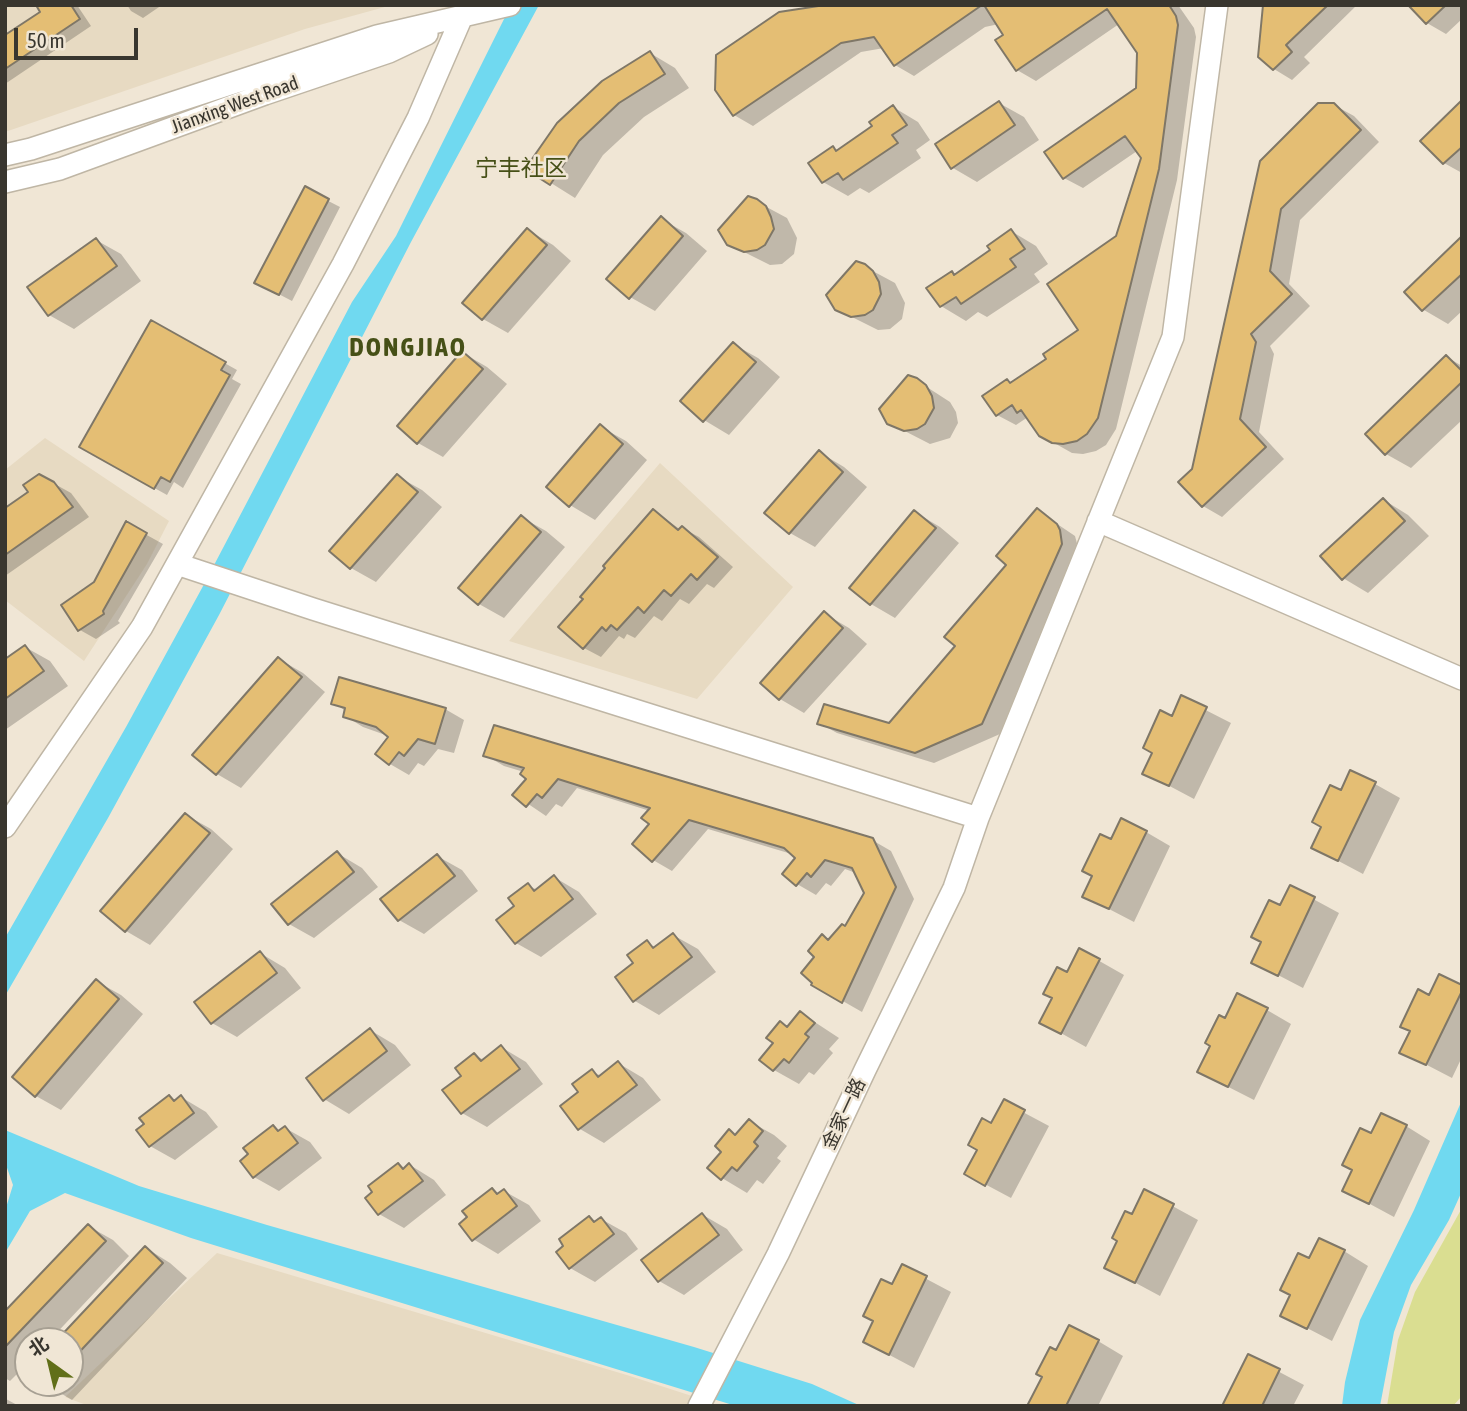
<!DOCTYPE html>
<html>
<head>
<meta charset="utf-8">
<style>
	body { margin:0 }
	#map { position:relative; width:1467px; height:1411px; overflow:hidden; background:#f0e6d5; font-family:"Asap Condensed","Noto Sans SC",sans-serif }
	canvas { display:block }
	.frame { position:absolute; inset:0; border:7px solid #39362f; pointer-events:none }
	.north { position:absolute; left:14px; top:1327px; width:70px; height:70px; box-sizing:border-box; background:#f0e6d5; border:2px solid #a7a093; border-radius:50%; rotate:326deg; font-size:19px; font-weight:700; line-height:28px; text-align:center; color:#39362f }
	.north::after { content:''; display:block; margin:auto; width:24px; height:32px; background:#616f19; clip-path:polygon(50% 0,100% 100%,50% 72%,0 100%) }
	.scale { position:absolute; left:14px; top:28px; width:124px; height:32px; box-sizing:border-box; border:4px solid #39362f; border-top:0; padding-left:9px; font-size:21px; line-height:24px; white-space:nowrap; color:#39362f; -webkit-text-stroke:5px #f0e6d5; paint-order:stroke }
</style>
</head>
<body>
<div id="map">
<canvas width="1467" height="1411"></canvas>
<div class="frame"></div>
<div class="north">北</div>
<div class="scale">50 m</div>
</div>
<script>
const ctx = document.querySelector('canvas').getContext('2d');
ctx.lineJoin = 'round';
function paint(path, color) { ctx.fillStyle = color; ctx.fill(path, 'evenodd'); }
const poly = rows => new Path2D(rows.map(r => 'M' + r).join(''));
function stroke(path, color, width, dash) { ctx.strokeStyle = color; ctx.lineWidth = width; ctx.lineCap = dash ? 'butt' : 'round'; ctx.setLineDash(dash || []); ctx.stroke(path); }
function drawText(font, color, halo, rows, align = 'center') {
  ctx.font = font + ' "Asap Condensed","Noto Sans SC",sans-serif'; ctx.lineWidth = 5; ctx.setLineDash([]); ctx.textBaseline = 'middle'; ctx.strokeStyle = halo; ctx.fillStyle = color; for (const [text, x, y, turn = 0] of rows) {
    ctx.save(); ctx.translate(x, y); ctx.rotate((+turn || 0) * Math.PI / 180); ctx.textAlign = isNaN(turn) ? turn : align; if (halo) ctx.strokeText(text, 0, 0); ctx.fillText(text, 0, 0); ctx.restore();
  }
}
paint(poly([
	[5,5,392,5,305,29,5,132],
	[45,438,169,521,147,564,84,661,5,600,5,470],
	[660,463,793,587,697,699,509,641],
	[217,1253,630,1376,695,1397,690,1406,89,1406,65,1397]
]), '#e7dac2');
paint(poly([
	[1462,1208,1462,1396,1453,1406,1387,1406,1398,1340,1415,1292]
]), '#dade91');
paint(poly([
	[511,5,539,5,411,242,219,615,108,818,5,996,5,938,126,727,202,588,352,302,396,236],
	[1462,1100,1462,1191,1449,1220,1411,1285,1394,1332,1380,1406,1342,1406,1345,1382,1360,1320,1414,1210],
	[5,1130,139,1186,267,1225,694,1347,812,1384,861,1406,736,1406,191,1238,65,1193,30,1211,5,1253,5,1211,13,1185,5,1162]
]), '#70d9f0');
paint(poly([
	[53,5,77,5,91,26,5,84,5,37],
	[127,5,162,5,143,18,131,11],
	[837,5,1178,5,1194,28,1196,37,1177,180,1116,429,1106,445,1096,451,1083,454,1072,453,1040,435,1028,417,1016,425,997,415,1007,381,1012,384,1049,359,1081,331,1117,237,1142,158,1137,151,1083,188,1064,178,1137,89,1139,53,1119,24,1036,81,1017,70,1006,35,999,24,985,27,914,76,895,65,884,48,861,52,753,126,734,115],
	[1265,5,1357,5,1304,57,1310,63,1292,80,1274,69],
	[1410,5,1462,5,1462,19,1446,34,1427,23],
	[650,53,675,68,689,88,644,117,603,155,575,198,527,168],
	[999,103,1024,117,1039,140,977,182,953,168],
	[1462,103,1462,173,1444,163,1423,141],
	[1334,105,1354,116,1379,142,1300,220,1289,284,1310,306,1270,346,1274,354,1259,432,1284,459,1222,517,1203,506,1262,162],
	[893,107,918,122,930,140,916,150,921,158,869,193,860,188,848,196,823,182,833,148,838,151,874,127],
	[305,189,340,207,292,301,269,289],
	[761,204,787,218,797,238,794,254,782,264,770,265,732,246],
	[661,219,686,233,707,251,655,311,630,297],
	[528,230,553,245,571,261,508,333,483,319,465,303],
	[1011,231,1036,246,1048,264,1034,274,1040,282,987,317,978,312,966,321,941,306,952,273,956,275,993,251],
	[1462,239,1462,311,1448,324,1424,310,1406,292],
	[96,240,121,254,141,281,74,329,49,315],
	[869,269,895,283,905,303,902,319,890,329,878,330,840,311],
	[151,322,237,370,232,379,241,384,183,488,174,482,167,495,81,447],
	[733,344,758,358,780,377,729,435,704,420],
	[463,353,487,367,507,384,443,457,418,443,399,426],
	[1447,357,1462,366,1462,420,1411,468,1386,454,1367,434],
	[916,380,950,402,956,412,958,423,950,438,930,444,893,425],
	[601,427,626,441,647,460,595,520,570,505],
	[819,452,844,467,867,487,815,547,790,533],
	[397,476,422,490,442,507,376,582,351,568,332,551],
	[53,483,71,493,89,517,5,576,5,510],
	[1384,500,1408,515,1429,536,1368,593,1343,578],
	[654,511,681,530,682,528,699,537,733,567,714,588,707,584,689,604,680,599,662,621,654,616,635,638,627,634,624,639,619,636,601,657,584,648,560,627,585,599],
	[1038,511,1075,536,1080,555,1000,734,934,763,837,733,819,723,889,725,957,646,1009,564],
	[915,512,940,527,959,543,895,618,871,604],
	[521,517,546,531,565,547,504,618,479,604,460,588],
	[127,524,163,544,118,621,120,623,96,639,80,630,95,583],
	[825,614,849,628,867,644,804,713,780,699],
	[25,647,50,661,68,686,5,730,5,661],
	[279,659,303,673,325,692,241,788,217,774],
	[1182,698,1231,723,1194,799,1145,773],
	[333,703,445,709,464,720,454,753,438,749,424,766,418,763,409,775,390,764,391,737,363,727,345,716,346,711],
	[485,755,872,840,891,851,914,899,862,1012,813,984,822,937,830,941,846,928,866,893,856,873,845,869,831,886,826,883,816,895,797,884,798,857,795,855,708,829,672,871,653,860,650,811,577,788,562,807,556,804,546,816,515,795,528,779,524,772,504,766],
	[1375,784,1400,798,1363,874,1314,848,1341,793],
	[186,815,211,829,233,849,150,945,126,931],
	[1146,832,1170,846,1134,922,1084,896,1112,841],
	[337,853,362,868,378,887,314,938,289,924,273,904],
	[437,856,462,870,478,891,424,934,399,920],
	[554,877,579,892,597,914,541,957,516,943,517,906,528,885,537,890],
	[1291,887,1339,913,1303,988,1253,962],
	[673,935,698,949,716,972,659,1015,635,1001,636,964,647,942,656,948],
	[1080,950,1124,975,1086,1047,1041,1022],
	[260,953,285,968,301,988,237,1037,212,1023],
	[96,981,121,995,143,1014,61,1110,36,1096,15,1077],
	[1462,987,1462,1057,1452,1078,1402,1052,1430,997],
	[1267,1010,1291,1024,1254,1100,1199,1072,1226,1021],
	[801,1013,839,1038,829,1049,833,1053,814,1075,809,1072,799,1084,774,1070,762,1060],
	[370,1030,395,1045,411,1065,349,1114,324,1099],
	[501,1047,526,1062,543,1084,487,1127,462,1113,463,1076,474,1055,484,1060],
	[618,1063,643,1078,661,1100,604,1143,580,1129,580,1092,592,1071,601,1076],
	[169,1097,176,1101,181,1097,206,1112,218,1127,175,1160,150,1146,138,1130],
	[1004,1102,1049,1126,1011,1198,966,1174],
	[749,1121,774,1135,787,1146,777,1158,781,1161,763,1184,757,1180,747,1193,722,1178,737,1136],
	[1406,1126,1430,1141,1394,1217,1344,1190,1372,1136],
	[273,1127,280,1131,285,1128,310,1142,322,1158,279,1191,254,1177],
	[398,1165,405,1169,410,1165,434,1180,446,1195,404,1228,379,1214],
	[493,1190,500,1194,504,1191,529,1205,541,1221,498,1254,473,1239],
	[1145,1191,1198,1220,1160,1296,1106,1267],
	[703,1215,727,1229,743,1250,684,1295,659,1281],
	[589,1218,596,1222,601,1219,626,1233,638,1249,595,1282,570,1268,566,1246],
	[88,1226,113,1240,129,1256,49,1341,28,1341,28,1363,10,1381,5,1378,5,1313],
	[146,1248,170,1263,187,1278,72,1400,47,1385,45,1383,70,1383,70,1341,58,1341],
	[1344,1251,1368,1266,1332,1341,1282,1315,1310,1260],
	[902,1266,951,1292,914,1368,865,1342],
	[1098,1341,1123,1356,1098,1406,1035,1406,1057,1352],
	[1249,1356,1304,1385,1293,1406,1224,1406],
	[6,1399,19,1406,5,1406]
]), '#0003');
const building = poly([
	[36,5,71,5,80,19,5,69,5,35,40,12,36,5],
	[825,5,982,5,894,66,874,37,841,43,733,116,715,90,716,55,779,12,825,5],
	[984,5,1169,5,1176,16,1178,25,1159,169,1098,418,1087,434,1077,441,1063,444,1052,443,1039,436,1021,410,1017,413,1012,405,996,416,982,396,1007,379,1010,383,1046,359,1043,354,1078,330,1047,284,1116,236,1141,158,1125,136,1063,179,1044,152,1136,88,1137,53,1107,9,1016,71,995,40,1003,35,984,5],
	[1263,5,1328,5,1286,45,1292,52,1273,70,1258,57,1263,5],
	[1408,5,1446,5,1426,24,1408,5],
	[650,51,665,74,619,103,579,141,550,185,525,169,557,123,602,81,650,51],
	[1462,100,1462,147,1443,164,1420,141,1462,100],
	[999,101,1015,125,951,169,935,144,999,101],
	[1318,103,1334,103,1361,130,1281,209,1270,271,1292,294,1251,334,1256,342,1240,419,1266,447,1202,507,1178,482,1192,469,1260,161,1318,103],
	[893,105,907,125,892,135,898,143,843,180,838,173,822,183,808,163,833,146,836,151,872,126,869,122,893,105],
	[305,186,329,199,279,295,254,283,305,186],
	[748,196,757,199,766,206,771,217,774,229,765,245,757,250,744,252,727,245,718,230,748,196],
	[661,216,683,236,629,299,606,279,661,216],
	[527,228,547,245,482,320,462,303,527,228],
	[1011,229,1025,249,1010,259,1016,267,961,304,956,297,940,307,926,288,952,271,954,275,990,250,987,246,1011,229],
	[1462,236,1462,274,1422,311,1404,292,1462,236],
	[96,238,117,266,48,316,27,287,96,238],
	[856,261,865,264,873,271,879,282,881,294,873,310,865,315,851,317,835,310,826,295,856,261],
	[151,320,226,362,221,370,230,375,170,482,161,477,154,489,79,447,151,320],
	[733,342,756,362,703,422,680,401,733,342],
	[462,351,483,369,417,444,397,426,462,351],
	[1446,355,1462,371,1462,382,1385,455,1365,434,1446,355],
	[908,375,917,378,926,385,932,396,934,408,925,424,917,429,904,431,887,424,879,409,908,375],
	[600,424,623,444,569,507,546,487,600,424],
	[819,450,843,472,789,534,764,513,819,450],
	[39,474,54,482,73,507,5,555,5,508,28,492,23,485,39,474],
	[397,474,418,492,350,569,329,551,397,474],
	[1383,498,1405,521,1342,580,1320,556,1383,498],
	[1037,508,1057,524,1060,530,1062,544,982,724,915,753,817,724,824,704,889,723,955,646,944,637,1006,565,996,556,1037,508],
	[653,509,678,530,682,526,718,557,697,580,691,574,671,596,664,590,644,613,638,607,617,630,611,625,606,631,602,627,583,649,558,627,583,599,580,597,605,568,603,566,653,509],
	[914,510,936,528,870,605,849,588,914,510],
	[521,515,541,532,478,605,458,588,521,515],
	[126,521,147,533,103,611,104,614,78,631,61,605,94,582,126,521],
	[824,611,843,628,779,700,760,683,824,611],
	[25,645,44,671,5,699,5,659,25,645],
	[278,657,302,677,216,775,192,755,278,657],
	[339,677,446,708,435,744,418,739,404,756,399,752,389,765,375,754,388,737,376,727,343,717,345,708,331,704,339,677],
	[1181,695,1207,707,1169,786,1142,774,1152,753,1143,748,1160,710,1172,716,1181,695],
	[494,725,873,838,896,887,842,1003,811,985,812,983,801,973,814,957,808,951,822,934,828,940,842,924,845,926,864,893,852,868,825,860,811,877,807,873,796,886,782,874,795,858,784,848,689,820,652,862,632,844,649,824,641,818,650,808,558,779,542,798,537,794,526,807,512,795,526,779,520,774,524,768,483,756,494,725],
	[1350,770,1376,782,1338,861,1311,848,1321,827,1312,822,1330,785,1341,790,1350,770],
	[185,813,210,833,125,932,100,911,185,813],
	[1121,818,1147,831,1109,909,1082,897,1092,876,1082,871,1100,834,1111,839,1121,818],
	[337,851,354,872,288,925,271,904,337,851],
	[437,854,455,876,398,921,380,899,437,854],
	[554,875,573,899,515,944,496,920,514,906,508,898,528,883,534,891,554,875],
	[1290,885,1315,897,1278,976,1251,963,1261,942,1251,937,1269,900,1280,905,1290,885],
	[673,933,692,957,633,1002,615,977,633,963,627,955,647,940,653,948,673,933],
	[1079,948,1100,959,1061,1034,1039,1023,1052,998,1043,994,1057,967,1067,972,1079,948],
	[260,951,277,973,211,1024,194,1002,260,951],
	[1439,974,1462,985,1462,991,1426,1065,1399,1053,1410,1031,1400,1027,1418,989,1429,995,1439,974],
	[96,979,119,999,35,1097,12,1077,96,979],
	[1237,993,1268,1008,1228,1087,1197,1072,1210,1046,1205,1043,1219,1015,1225,1018,1237,993],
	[800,1011,815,1023,805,1034,809,1037,789,1063,784,1059,773,1071,759,1060,773,1043,766,1038,780,1021,787,1027,800,1011],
	[370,1028,387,1051,323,1101,306,1078,370,1028],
	[501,1045,520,1069,461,1114,442,1090,461,1076,455,1068,474,1053,481,1061,501,1045],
	[618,1061,637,1085,578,1130,560,1106,578,1092,572,1084,592,1069,598,1077,618,1061],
	[169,1095,174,1101,181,1095,194,1113,149,1147,136,1130,144,1124,139,1118,169,1095],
	[1004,1099,1025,1110,985,1186,964,1174,977,1150,968,1145,982,1118,991,1123,1004,1099],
	[1381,1113,1407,1125,1369,1204,1342,1191,1352,1170,1342,1165,1360,1128,1371,1133,1381,1113],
	[749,1119,763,1131,754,1142,758,1146,737,1171,732,1167,721,1180,707,1168,721,1152,715,1146,729,1129,735,1135,749,1119],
	[273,1125,278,1131,285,1126,298,1143,253,1178,240,1161,248,1154,243,1148,273,1125],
	[398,1163,403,1169,409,1163,423,1181,378,1215,365,1198,372,1192,368,1186,398,1163],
	[492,1188,497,1194,504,1189,517,1206,472,1241,459,1224,467,1217,462,1211,492,1188],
	[1144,1189,1174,1204,1135,1283,1104,1268,1117,1241,1112,1238,1125,1211,1132,1214,1144,1189],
	[702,1213,719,1235,658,1282,641,1260,702,1213],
	[589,1216,594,1222,601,1217,614,1234,569,1269,556,1252,563,1246,559,1239,589,1216],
	[88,1224,106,1241,5,1347,5,1311,88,1224],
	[1319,1238,1345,1250,1307,1329,1280,1316,1290,1295,1280,1290,1298,1253,1309,1258,1319,1238],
	[145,1246,163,1263,70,1362,70,1341,56,1341,145,1246],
	[902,1264,927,1276,889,1355,863,1342,873,1321,863,1316,881,1279,892,1284,902,1264],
	[1069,1325,1099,1340,1066,1406,1027,1406,1042,1377,1036,1374,1050,1347,1056,1350,1069,1325],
	[1248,1354,1280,1369,1262,1406,1222,1406,1248,1354]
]);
paint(building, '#e4be74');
stroke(building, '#7f7767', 2);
const minor = poly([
	[5,155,31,149,377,36,510,5],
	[5,182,60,169,265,94,389,52,427,34],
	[1098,521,1462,679],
	[177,564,313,609,978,818],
	[5,827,142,627,343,264,418,118,467,5],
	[699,1406,778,1254,865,1070,954,888,978,818,1173,337,1217,5]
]);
stroke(minor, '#bfb6a5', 24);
stroke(minor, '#fff', 21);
drawText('19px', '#39362f', '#f0e6d5', [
	["Jianxing West Road",235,105,-20],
	["金家一路",844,1114,-65]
]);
drawText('23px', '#465017', '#f0e6d5', [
	["宁丰社区",521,169]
]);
ctx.letterSpacing = '2px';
drawText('bold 26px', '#465017', '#f0e6d5', [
	["DONGJIAO",408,348]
]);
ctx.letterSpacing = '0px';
</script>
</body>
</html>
